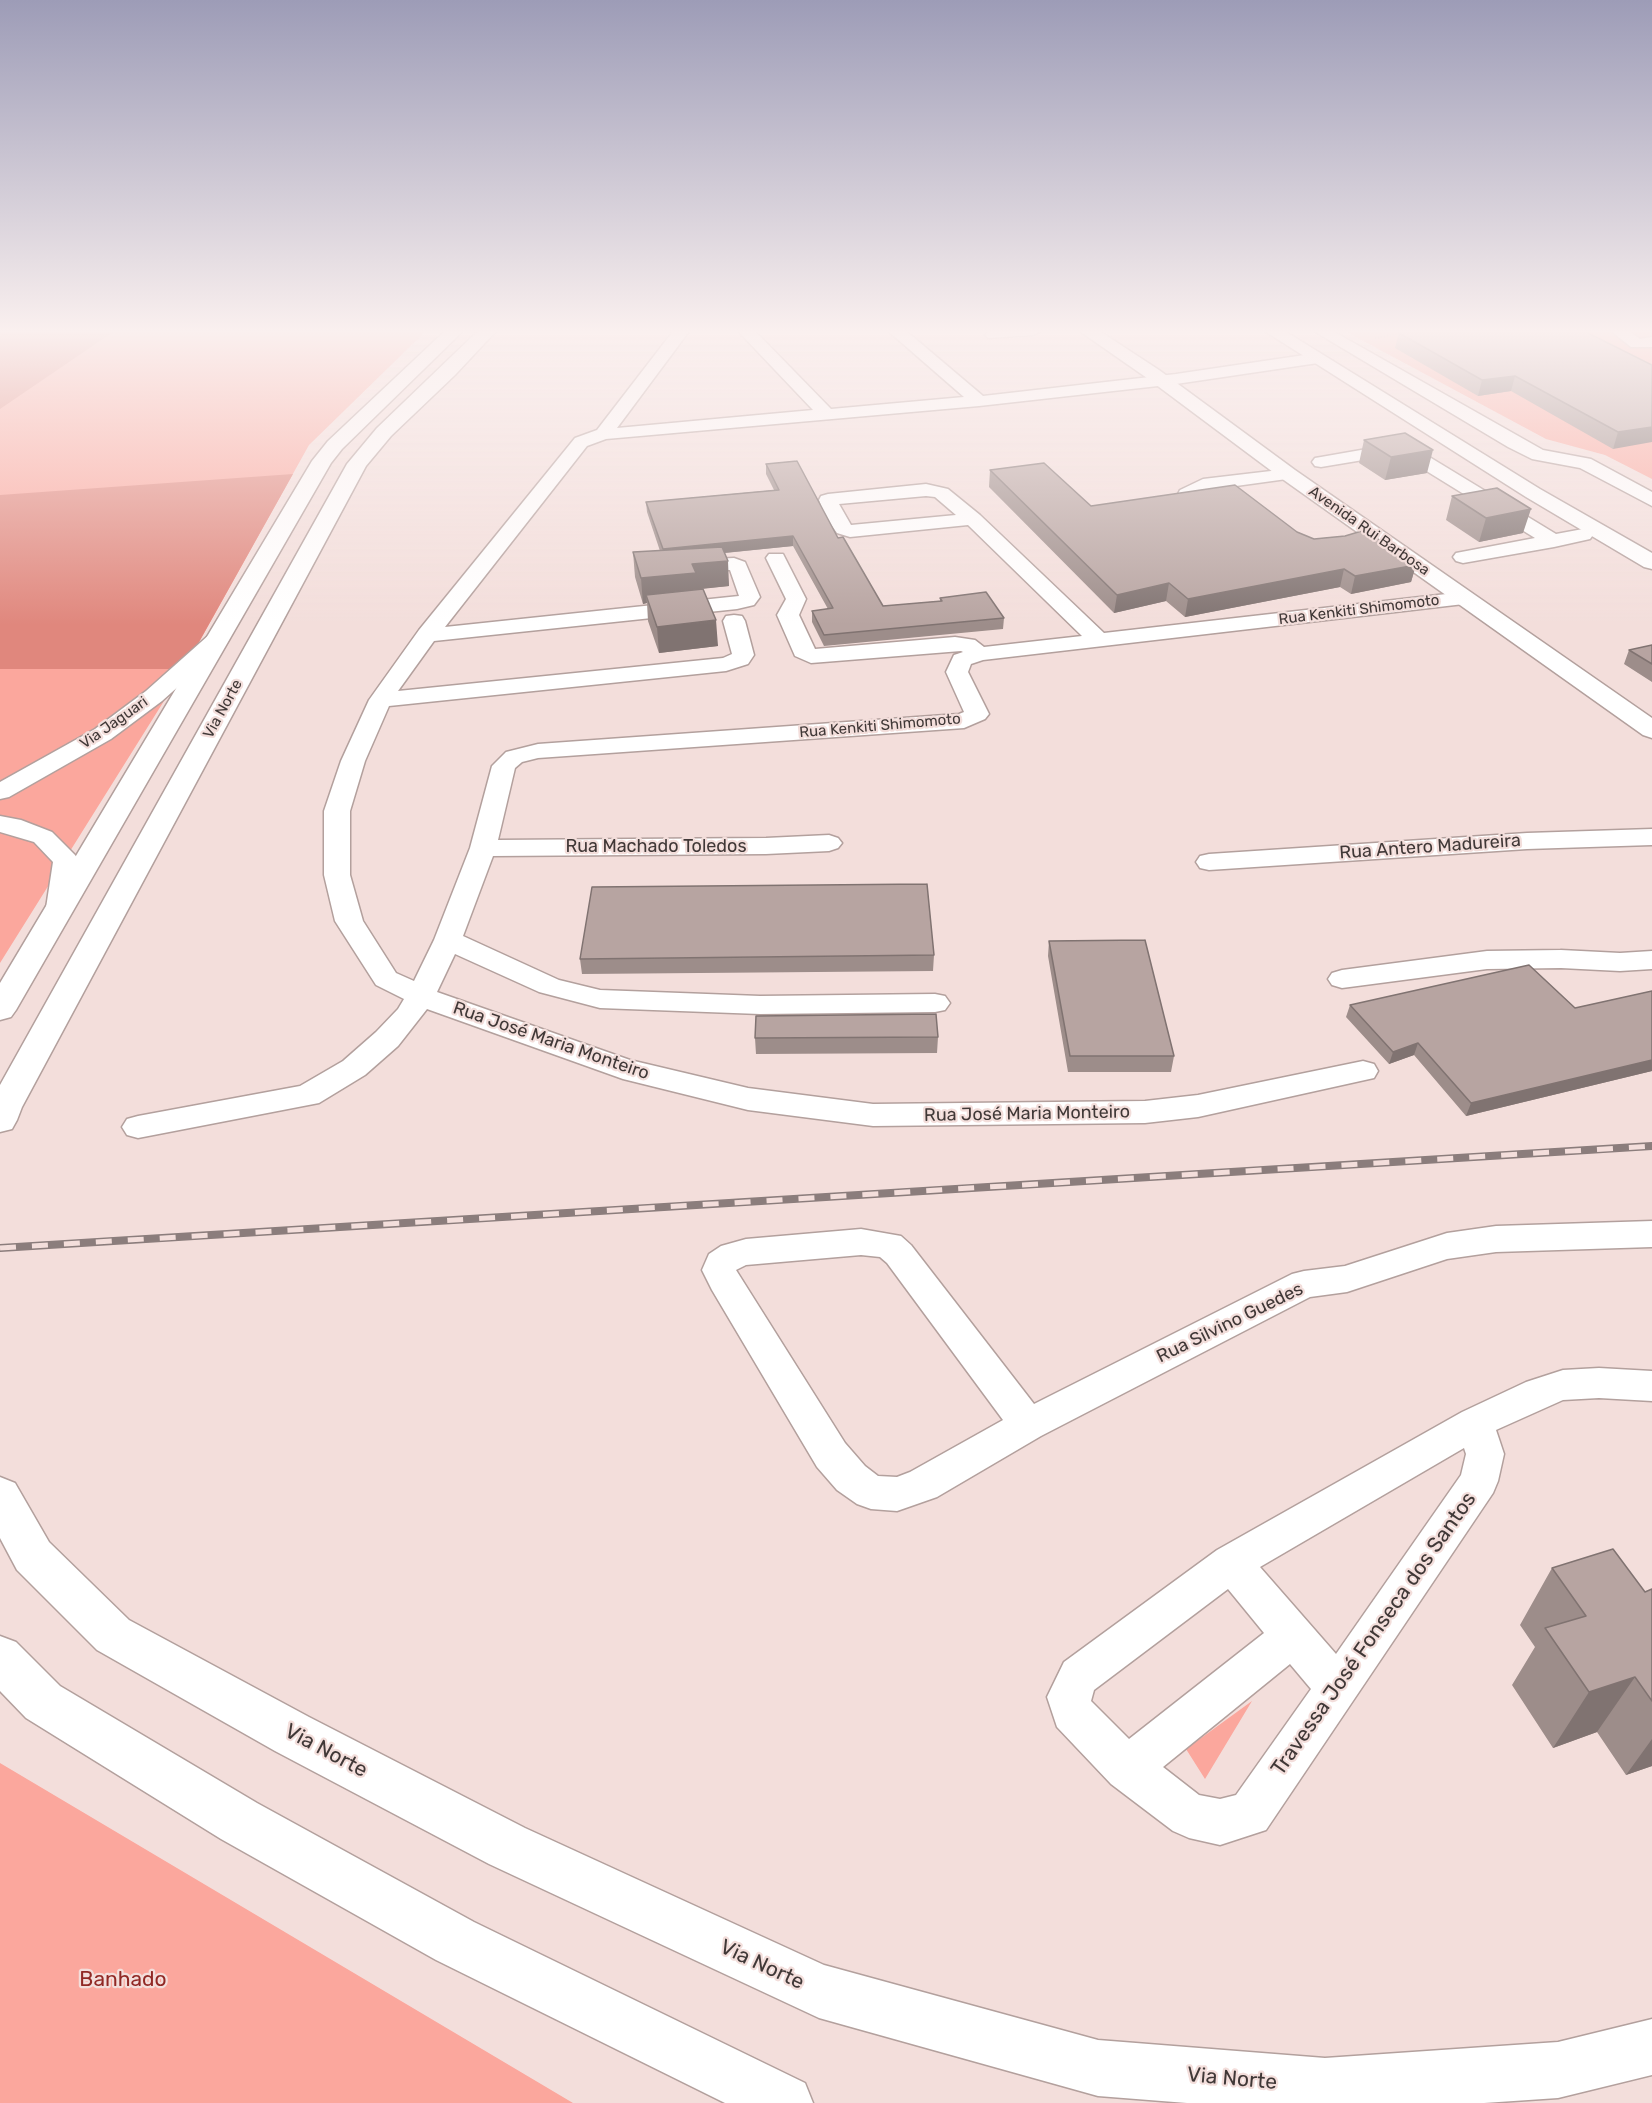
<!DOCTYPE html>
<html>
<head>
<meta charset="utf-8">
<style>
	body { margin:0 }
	canvas { display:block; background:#f3dedb }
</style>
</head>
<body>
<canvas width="1652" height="2103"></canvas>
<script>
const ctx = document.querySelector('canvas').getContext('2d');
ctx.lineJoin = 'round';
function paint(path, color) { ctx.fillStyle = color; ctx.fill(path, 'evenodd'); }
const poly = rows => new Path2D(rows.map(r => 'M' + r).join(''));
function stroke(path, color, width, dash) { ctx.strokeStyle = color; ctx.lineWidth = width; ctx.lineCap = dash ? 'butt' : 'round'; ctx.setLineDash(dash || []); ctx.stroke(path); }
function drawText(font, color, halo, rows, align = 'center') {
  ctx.font = font + ' Rubik,sans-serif'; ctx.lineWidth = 4.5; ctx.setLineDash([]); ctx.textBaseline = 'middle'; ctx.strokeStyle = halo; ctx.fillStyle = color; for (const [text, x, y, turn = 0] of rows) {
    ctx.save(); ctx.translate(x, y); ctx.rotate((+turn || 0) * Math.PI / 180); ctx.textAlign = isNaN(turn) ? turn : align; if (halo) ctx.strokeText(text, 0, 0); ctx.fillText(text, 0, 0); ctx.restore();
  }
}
paint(poly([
	[0,330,427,330,309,445,184,669,0,963],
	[1343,330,1652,330,1652,479,1605,455,1546,439],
	[1252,1701,1205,1779,1186,1749],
	[0,1763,573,2103,0,2103]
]), '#fba79d');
paint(poly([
	[0,330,116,330,0,409],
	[293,474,184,669,0,669,0,495]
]), '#e0877d');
const minor = poly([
	[674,330,690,330,617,428,813,410,737,330,754,330,831,409,964,397,887,330,905,330,983,396,1176,374,1318,353,1326,358,1318,363,1176,384,979,406,606,439,587,446,445,627,739,596,730,570,681,570,678,566,681,562,688,560,734,558,745,562,760,597,754,605,737,609,434,641,398,691,723,658,732,654,723,621,726,616,734,615,742,616,745,621,754,655,748,664,726,671,389,706,365,761,350,811,350,875,363,921,396,973,414,981,434,940,470,848,492,766,506,752,538,744,959,714,964,712,946,672,954,655,963,652,961,651,811,663,795,656,777,615,786,599,766,558,769,554,783,554,806,599,799,615,815,649,955,637,975,640,984,647,1082,636,968,525,850,537,837,533,825,516,819,500,821,496,828,494,926,484,948,489,980,515,1104,633,1464,592,1471,594,1474,598,1471,602,1464,604,983,660,971,664,968,672,989,714,985,719,964,728,538,758,522,762,515,768,498,840,766,838,829,835,838,838,842,843,838,848,829,851,766,854,493,856,463,936,559,980,600,990,760,996,935,994,945,996,950,1003,945,1010,935,1012,760,1014,600,1008,539,992,455,954,437,992,630,1060,748,1088,873,1104,1145,1101,1198,1095,1363,1061,1374,1064,1378,1071,1374,1078,1198,1117,1145,1123,873,1126,748,1110,623,1079,427,1009,398,1046,365,1075,319,1103,138,1138,127,1135,122,1127,127,1119,138,1116,300,1086,343,1061,376,1032,398,1009,404,999,376,985,335,921,324,875,324,811,341,761,369,700,419,630,575,438,597,430,674,330],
	[926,496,935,497,956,515,851,525,839,504,926,496],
	[995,330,1042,330,1034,335,988,338,985,335,988,332,995,330],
	[1312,330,1331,330,1543,450,1591,459,1652,492,1652,506,1580,468,1532,459,1508,447,1312,330],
	[1610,330,1628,330,1640,339,1652,337,1652,347,1631,347,1610,330],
	[1401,443,1408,444,1556,534,1583,529,1590,531,1593,535,1590,539,1554,547,1463,563,1456,561,1453,557,1456,553,1535,538,1399,454,1321,467,1315,466,1312,462,1315,458,1321,457,1401,443],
	[1288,469,1294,470,1297,474,1294,478,1207,490,1187,500,1180,498,1178,494,1180,490,1203,479,1288,469],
	[218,633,226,634,229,639,226,644,162,701,111,739,9,797,0,799,0,782,95,729,146,691,210,634,218,633],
	[0,816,21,820,52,832,75,855,79,861,78,880,74,908,70,914,60,916,50,914,46,908,53,862,34,842,0,832,0,816],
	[1652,829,1652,845,1527,849,1209,870,1200,868,1196,862,1200,856,1209,854,1527,833,1652,829],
	[1561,950,1620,953,1652,951,1652,969,1620,971,1561,968,1487,969,1342,988,1332,985,1328,979,1332,973,1342,970,1487,951,1561,950],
	[1652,1221,1652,1247,1496,1252,1447,1259,1347,1292,1310,1297,1041,1436,937,1497,897,1511,871,1509,857,1504,837,1490,817,1467,712,1290,702,1270,709,1254,721,1246,746,1239,861,1229,901,1236,911,1245,1034,1404,1292,1274,1304,1271,1345,1266,1447,1233,1496,1226,1652,1221],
	[861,1255,880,1257,887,1263,1003,1420,910,1472,897,1477,878,1476,865,1466,845,1443,736,1270,746,1265,861,1255],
	[1599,1368,1652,1371,1652,1401,1599,1398,1563,1400,1496,1430,1504,1454,1498,1481,1493,1493,1266,1830,1220,1845,1189,1838,1173,1831,1111,1784,1057,1727,1047,1697,1064,1662,1217,1550,1462,1412,1526,1382,1563,1370,1599,1368],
	[1464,1448,1466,1454,1461,1475,1336,1654,1260,1567,1464,1448],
	[1228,1589,1264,1633,1129,1739,1091,1701,1094,1690,1228,1589],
	[1290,1664,1311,1689,1236,1795,1220,1799,1199,1795,1163,1767,1290,1664]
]);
const major = poly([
	[446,330,464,330,342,449,331,463,16,1010,11,1017,0,1020,0,983,312,461,328,441,446,330],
	[479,330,497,330,455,375,391,436,366,466,22,1107,17,1120,12,1129,0,1132,0,1085,347,464,377,428,479,330],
	[1078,330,1098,330,1159,370,1295,470,1652,718,1652,738,1643,735,1281,478,1147,378,1078,330],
	[1263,330,1283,330,1540,489,1652,553,1652,569,1644,567,1526,497,1263,330],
	[0,1477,15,1483,49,1542,129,1620,309,1717,525,1828,824,1965,1098,2040,1325,2058,1558,2042,1652,2019,1652,2075,1558,2098,1484,2103,1187,2103,1098,2096,819,2018,489,1864,275,1751,97,1650,17,1570,0,1538,0,1477],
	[0,1636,16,1642,60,1686,257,1803,474,1922,805,2083,813,2103,725,2103,436,1960,221,1839,26,1718,0,1691,0,1636]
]);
stroke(minor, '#b3a09d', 3);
stroke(major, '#b3a09d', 3);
stroke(poly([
	[1375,338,1403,333]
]), '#958785', 2, [1, 2]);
paint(minor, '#fff');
paint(major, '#fff');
const rail = poly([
	[0,1248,1652,1146]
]);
stroke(rail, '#8b7d7c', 8);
stroke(rail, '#f3dedb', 5, [16]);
paint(poly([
	[1399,333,1652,365,1613,449,1511,391,1478,396,1395,348],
	[1364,440,1427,473,1385,480,1359,463],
	[766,464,838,538,883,606,940,601,940,598,1004,618,1003,629,824,646,812,622,812,611,828,609,793,546,725,553,729,586,697,589,718,646,659,653,648,621,647,603,643,604,635,577,633,552,660,551,647,512,646,502,774,490,766,474],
	[990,470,1091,506,1297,532,1314,539,1416,565,1411,582,1351,594,1340,587,1185,617,1166,601,1114,613,989,487],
	[1452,496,1523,533,1479,542,1446,520],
	[1652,645,1652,682,1624,664,1629,650],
	[1049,941,1174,1056,1171,1072,1068,1072,1048,956],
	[934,955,933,971,582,974,580,959],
	[1652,991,1652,1071,1466,1116,1414,1055,1389,1064,1346,1017,1350,1005,1575,1008],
	[938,1037,937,1053,756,1054,755,1038],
	[1552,1568,1645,1592,1652,1589,1652,1766,1626,1775,1597,1732,1553,1748,1512,1685,1535,1647,1520,1625]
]), '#9d8d8a');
paint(poly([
	[1515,376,1511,391,1478,396,1482,380],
	[1652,427,1652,442,1613,449,1618,432],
	[1433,450,1427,473,1385,480,1391,457],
	[1531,509,1523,533,1479,542,1486,518],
	[793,536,793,546,663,559,663,549],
	[728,561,729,586,646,595,647,603,643,604,641,578,692,564],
	[1416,565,1411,582,1351,594,1355,576],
	[1344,569,1340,587,1185,617,1188,599],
	[1169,583,1166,601,1114,613,1117,595],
	[716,620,718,646,659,653,657,627],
	[1418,1043,1414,1055,1389,1064,1393,1052],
	[1652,1060,1652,1071,1466,1116,1471,1103],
	[1635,1677,1597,1732,1553,1748,1589,1692],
	[1652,1739,1652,1766,1626,1775]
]), '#807371');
const building = poly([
	[1419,330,1582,330,1652,365,1652,427,1618,432,1515,376,1482,380,1399,333,1419,330],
	[1405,433,1433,450,1391,457,1364,440,1405,433],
	[797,461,838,538,843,537,883,606,942,601,940,598,986,592,1004,618,824,635,812,611,833,608,793,536,663,549,646,502,779,490,766,464,797,461],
	[1044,463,1091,506,1235,485,1297,532,1314,539,1345,536,1365,530,1416,565,1355,576,1344,569,1188,599,1169,583,1117,595,990,470,1044,463],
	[1497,488,1531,509,1486,518,1452,496,1497,488],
	[722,547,728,561,692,564,696,573,641,578,633,552,722,547],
	[703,589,716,620,657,627,646,595,703,589],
	[1652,645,1652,664,1629,650,1652,645],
	[927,884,934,955,580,959,592,887,927,884],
	[1145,940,1174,1056,1070,1056,1049,941,1145,940],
	[1529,965,1575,1008,1652,991,1652,1060,1471,1103,1418,1043,1393,1052,1350,1005,1529,965],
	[936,1014,938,1037,755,1038,756,1016,936,1014],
	[1613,1549,1645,1592,1652,1589,1652,1701,1635,1677,1589,1692,1545,1628,1586,1616,1552,1568,1613,1549]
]);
paint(building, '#b7a4a1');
stroke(building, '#807371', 1.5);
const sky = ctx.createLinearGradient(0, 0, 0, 625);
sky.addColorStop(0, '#9d9cb7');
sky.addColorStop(0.53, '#faf0ef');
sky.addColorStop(1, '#faf0ef00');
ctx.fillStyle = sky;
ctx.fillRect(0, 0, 1652, 625);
drawText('15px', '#403837', '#f3dedb', [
	["Avenida Rui Barbosa",1369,531,35],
	["Rua Kenkiti Shimomoto",1359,610,-7],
	["Via Norte",223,709,-61],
	["Via Jaguari",114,723,-35],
	["Rua Kenkiti Shimomoto",880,726,-5]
]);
drawText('18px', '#403837', '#f3dedb', [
	["Rua Machado Toledos",656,847],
	["Rua Antero Madureira",1430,847,-4],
	["Rua José Maria Monteiro",551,1041,19],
	["Rua José Maria Monteiro",1027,1114,-1],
	["Rua Silvino Guedes",1230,1323,-26]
]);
drawText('21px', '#403837', '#f3dedb', [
	["Travessa José Fonseca dos Santos",1374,1634,-55],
	["Via Norte",326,1751,28],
	["Via Norte",762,1965,25],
	["Via Norte",1232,2079,5]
]);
drawText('21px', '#912925', '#f3dedb', [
	["Banhado",123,1980]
]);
</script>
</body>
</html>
